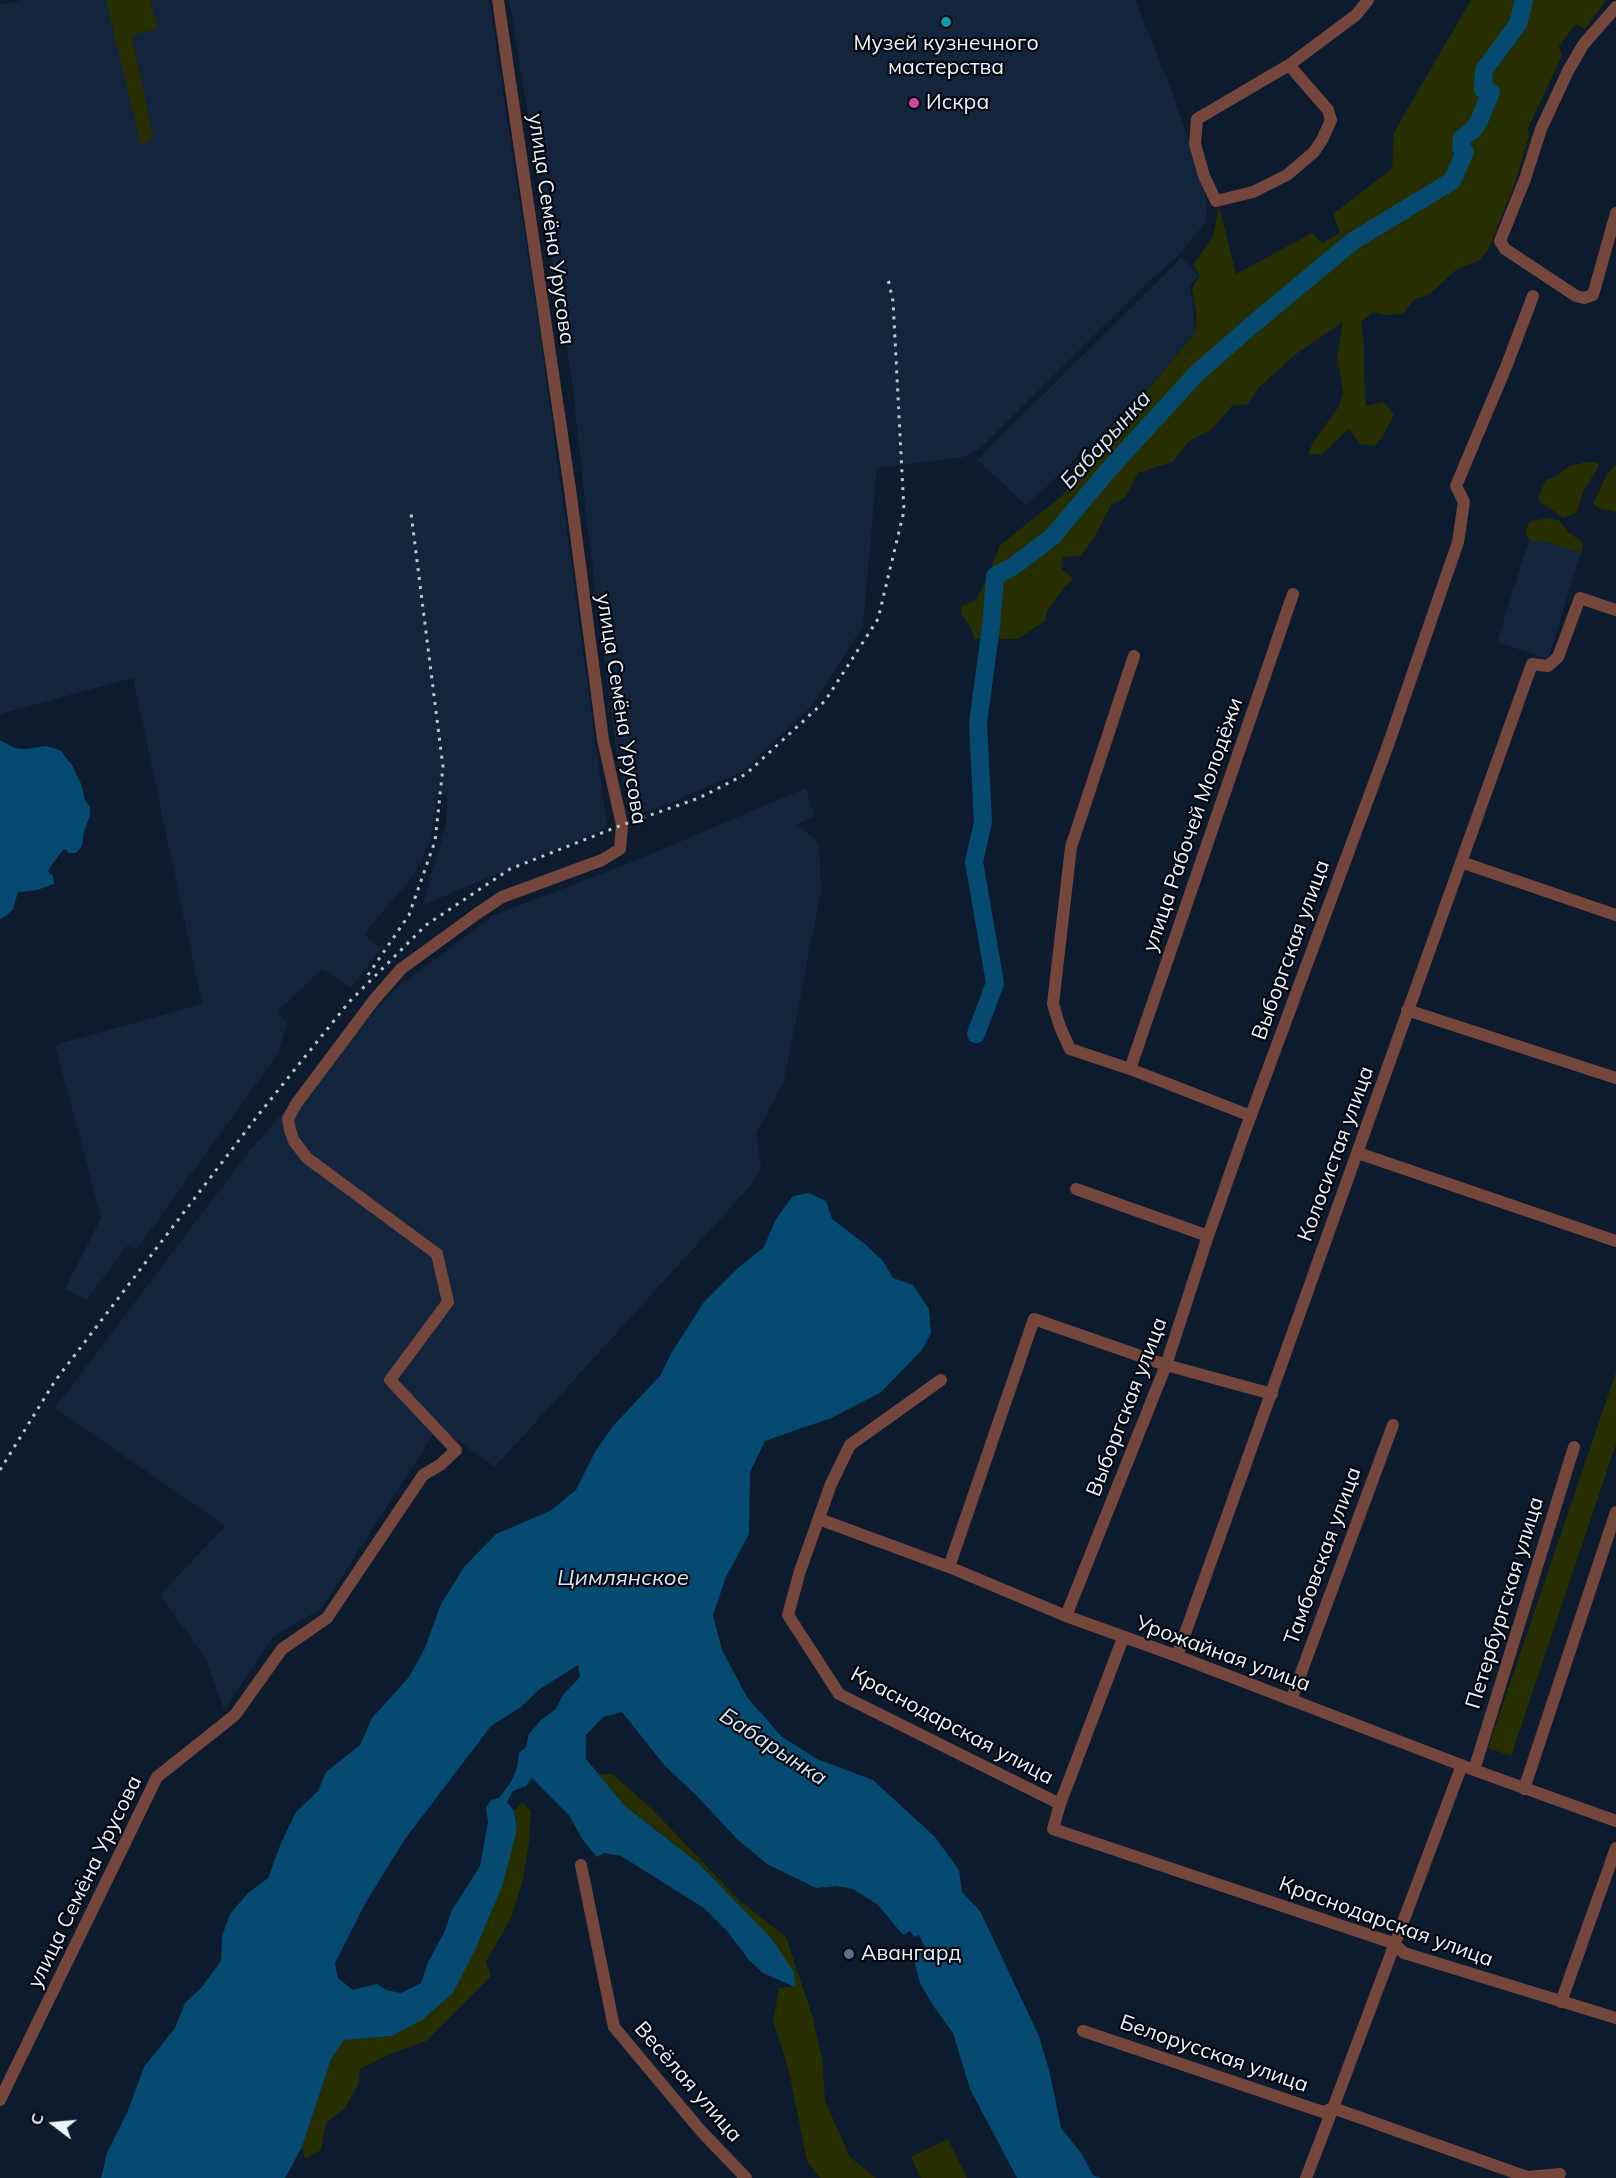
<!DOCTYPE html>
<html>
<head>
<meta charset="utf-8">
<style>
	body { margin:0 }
	#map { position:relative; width:1616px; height:2178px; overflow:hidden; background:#0c1b2e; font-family:Mulish,sans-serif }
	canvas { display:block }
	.north { position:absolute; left:24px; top:2094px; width:60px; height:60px; -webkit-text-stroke:4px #02060e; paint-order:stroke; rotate:286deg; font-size:16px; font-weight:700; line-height:24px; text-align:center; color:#eef4fc }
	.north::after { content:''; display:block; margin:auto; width:21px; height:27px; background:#eef4fc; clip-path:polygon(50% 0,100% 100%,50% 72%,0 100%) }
</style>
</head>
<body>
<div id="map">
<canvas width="1616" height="2178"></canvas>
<div class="north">С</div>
</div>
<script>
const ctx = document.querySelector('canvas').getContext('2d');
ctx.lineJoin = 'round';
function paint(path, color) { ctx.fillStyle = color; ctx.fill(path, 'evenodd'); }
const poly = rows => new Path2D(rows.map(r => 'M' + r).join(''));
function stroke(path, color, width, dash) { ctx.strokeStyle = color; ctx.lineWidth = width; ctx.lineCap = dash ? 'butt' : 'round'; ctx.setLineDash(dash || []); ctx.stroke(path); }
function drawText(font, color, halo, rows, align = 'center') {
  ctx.font = font + ' Mulish,sans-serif'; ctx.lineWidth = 4.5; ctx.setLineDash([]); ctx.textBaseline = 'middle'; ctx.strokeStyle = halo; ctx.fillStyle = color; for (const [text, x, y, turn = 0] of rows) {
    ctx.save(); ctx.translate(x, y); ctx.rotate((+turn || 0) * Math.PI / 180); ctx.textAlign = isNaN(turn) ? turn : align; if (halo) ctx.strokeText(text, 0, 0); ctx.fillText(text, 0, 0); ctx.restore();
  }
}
paint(poly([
	[22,0,489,0,540,333,607,828,423,905,446,824,447,795,437,795,431,840,414,875,364,934,381,949,351,988,322,969,278,1011,287,1023,277,1055,137,1249,127,1246,87,1300,65,1289,101,1218,55,1045,202,1004,133,678,0,714,0,5],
	[509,0,1135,0,1173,94,1205,189,1207,221,1178,256,1149,281,980,449,964,457,877,468,863,626,812,706,742,772,656,809,632,815,617,757,587,522,572,380],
	[1181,258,1199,275,1190,286,1196,331,1148,388,1027,506,977,460],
	[1529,540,1538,542,1543,541,1581,553,1548,659,1497,642],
	[806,788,814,817,797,824,819,843,821,891,784,1082,756,1133,761,1166,752,1184,495,1467,438,1427,321,1609,275,1635,224,1709,205,1658,160,1595,225,1526,55,1408,249,1151,396,988,494,915,637,860]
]), '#12253d');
paint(poly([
	[106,0,150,0,158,28,132,36,153,138,141,145],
	[1471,0,1606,0,1585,29,1576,24,1559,46,1562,56,1528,128,1529,136,1515,183,1489,248,1480,260,1456,270,1430,294,1414,300,1403,314,1386,315,1373,312,1361,322,1364,345,1364,372,1366,406,1384,402,1394,415,1381,439,1375,446,1360,444,1349,429,1322,454,1308,455,1312,444,1339,406,1343,392,1337,358,1343,322,1296,354,1259,387,1248,404,1232,406,1211,430,1190,440,1172,462,1138,473,1125,498,1111,505,1094,538,1081,556,1063,557,1061,570,1068,573,1073,579,1063,589,1047,611,1045,621,1017,639,974,639,971,628,962,615,961,606,976,600,986,580,1000,545,1062,496,1073,480,1091,446,1149,388,1196,331,1196,310,1192,288,1200,275,1193,265,1213,237,1219,206,1236,274,1312,233,1322,243,1340,233,1333,214,1392,169,1394,132],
	[1587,462,1596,462,1599,466,1583,492,1578,509,1574,514,1564,518,1540,502,1538,498,1539,495,1546,480,1556,476,1570,466],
	[1616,465,1616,512,1598,508,1593,504,1607,474],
	[1550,518,1560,521,1569,533,1580,540,1583,545,1581,553,1543,541,1538,542,1529,540,1525,531,1530,521],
	[1616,1372,1616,1444,1511,1756,1488,1748],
	[598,1774,612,1774,653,1810,739,1900,786,1937,812,2015,822,2057,825,2101,850,2157,876,2178,820,2178,807,2161,788,2067,773,2021,779,1988,795,1986,772,1939,697,1862,625,1806],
	[522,1802,531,1812,529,1842,523,1879,512,1916,486,1962,491,1976,426,2041,390,2054,360,2069,359,2083,345,2108,326,2123,321,2150,305,2159,302,2147,331,2059,344,2039,392,2036,517,1829,514,1811],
	[948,2139,967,2178,921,2178,911,2157]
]), '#272e00');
paint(poly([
	[0,740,14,748,26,749,46,746,60,750,72,765,82,786,85,800,90,807,90,816,84,831,82,846,76,853,68,853,66,849,62,851,51,866,48,871,53,876,54,884,37,890,18,892,13,909,6,916,0,919],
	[808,1193,826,1201,832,1219,865,1244,883,1261,893,1278,913,1285,929,1309,931,1333,922,1350,880,1393,831,1418,765,1441,750,1472,749,1534,726,1577,713,1615,722,1650,747,1697,781,1736,817,1759,873,1780,935,1837,959,1870,962,1892,980,1911,1039,2036,1050,2074,1061,2128,1081,2153,1093,2175,1101,2178,1017,2178,970,2089,953,2033,934,2007,920,1983,913,1956,926,1949,919,1935,914,1937,910,1931,903,1935,878,1905,853,1889,836,1886,816,1888,767,1864,737,1839,696,1795,665,1766,622,1712,603,1717,586,1735,586,1759,625,1806,697,1862,772,1939,794,1972,795,1987,763,1973,749,1960,727,1931,704,1908,621,1856,604,1853,597,1857,582,1839,569,1815,532,1778,526,1786,513,1791,507,1802,514,1811,517,1829,503,1884,476,1948,453,1993,422,2020,392,2036,344,2040,331,2059,302,2147,285,2178,101,2178,107,2153,127,2113,144,2067,175,2028,185,2003,201,1988,221,1961,222,1936,230,1914,248,1893,268,1878,281,1843,296,1812,318,1791,326,1772,360,1745,372,1718,409,1677,425,1648,441,1604,465,1566,496,1534,550,1511,576,1490,595,1452,613,1426,660,1376,672,1352,704,1302,737,1269,764,1247,776,1219,793,1196],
	[578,1665,580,1677,563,1695,556,1709,541,1720,529,1734,526,1747,519,1753,517,1768,511,1782,499,1798,491,1800,486,1808,488,1822,480,1866,452,1910,445,1931,428,1962,421,1983,401,1993,386,1990,377,1984,353,1990,338,1978,335,1963,366,1902,405,1839,491,1726,521,1707,540,1689]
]), '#044a71');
stroke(poly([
	[976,1034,995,983,974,862,983,822,978,723,991,626,995,576,1014,566,1053,536,1111,467,1197,373,1252,325,1353,241,1452,181,1465,152,1461,148,1462,138,1473,130,1479,121,1491,92,1483,89,1484,70,1518,24,1524,0]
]), '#044a71', 18);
stroke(poly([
	[1616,7,1583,45,1568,71,1541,129,1525,179,1500,241,1505,249,1576,296,1584,298,1593,295,1616,213],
	[1289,65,1328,110,1331,120,1322,140,1314,152,1287,175,1253,192,1216,201,1204,176,1195,144,1197,119,1289,65,1356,15,1368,0],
	[1134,656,1071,847,1053,1004,1060,1027,1070,1049,1130,1069,1251,1116],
	[1461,862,1616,915],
	[1407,1010,1616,1078],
	[1130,1069,1293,594],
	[1358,1153,1616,1241],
	[1076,1189,1208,1236],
	[941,1380,850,1445,831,1484,800,1571,788,1615,839,1694,1060,1804,1053,1829,1393,1943,1404,1953,1616,2018],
	[819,1519,949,1567,1066,1616,1177,1656,1474,1770,1616,1821],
	[949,1567,1034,1319,1166,1365,1272,1394],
	[1066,1616,1166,1365,1208,1236,1244,1134,1387,748,1458,542,1464,502,1456,486,1506,367,1533,296],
	[1177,1656,1532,664,1548,666,1558,657,1580,598,1616,610],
	[1291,1700,1393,1425],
	[1462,1765,1333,2108,1527,2177,1560,2174],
	[1474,1770,1574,1447],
	[1524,1789,1616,1512],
	[1060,1804,1123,1638],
	[581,1865,614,2027,701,2131,746,2178],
	[1561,2002,1616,1848],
	[1083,2031,1323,2112,1333,2108],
	[0,2100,157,1777,235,1715,282,1649,327,1618,423,1475,440,1465,456,1450,390,1380,448,1302,437,1254,307,1158,294,1141,290,1130,288,1119,296,1104,374,1000,401,969,478,913,502,897,602,860,620,849,622,825,603,740,570,489,498,0],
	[1306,2178,1333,2108]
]), '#75463b', 12);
stroke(poly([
	[368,975,409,915,435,841,443,767,411,513],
	[0,1470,55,1381,259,1114,349,1002,426,925,510,869,622,825,699,798,746,774,825,701,878,619,904,511,893,301,888,279]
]), '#bec6d0', 3, [3, 6]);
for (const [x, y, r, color] of [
	[946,22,6,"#0f9aa8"],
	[914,103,6,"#d1479c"],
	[849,1954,6,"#5c6f8a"]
]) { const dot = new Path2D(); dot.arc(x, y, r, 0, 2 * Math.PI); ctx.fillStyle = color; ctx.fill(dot); stroke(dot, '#02060e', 2); }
drawText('21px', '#eef4fc', '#02060e', [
	["Музей кузнечного",946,44,"center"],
	["мастерства",946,68,"center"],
	["Искра",926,103],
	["Авангард",861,1954]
], 'left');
drawText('21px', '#eef4fc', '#02060e', [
	["улица Семёна Урусова",551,229,82],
	["улица Семёна Урусова",621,709,81],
	["улица Рабочей Молодёжи",1193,825,-71],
	["Выборгская улица",1291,950,-70],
	["Колосистая улица",1336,1154,-70],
	["Выборгская улица",1127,1407,-69],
	["Тамбовская улица",1323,1556,-70],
	["Петербургская улица",1505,1603,-73],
	["Урожайная улица",1223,1654,20],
	["Краснодарская улица",952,1726,28],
	["улица Семёна Урусова",85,1882,-64],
	["Краснодарская улица",1386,1922,20],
	["Белорусская улица",1214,2054,19],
	["Весёлая улица",688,2082,49]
]);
drawText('italic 22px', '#d7e7f4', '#02060e', [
	["Бабарынка",1106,440,-48],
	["Цимлянское",623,1578],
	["Бабарынка",773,1747,33]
]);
</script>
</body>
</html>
